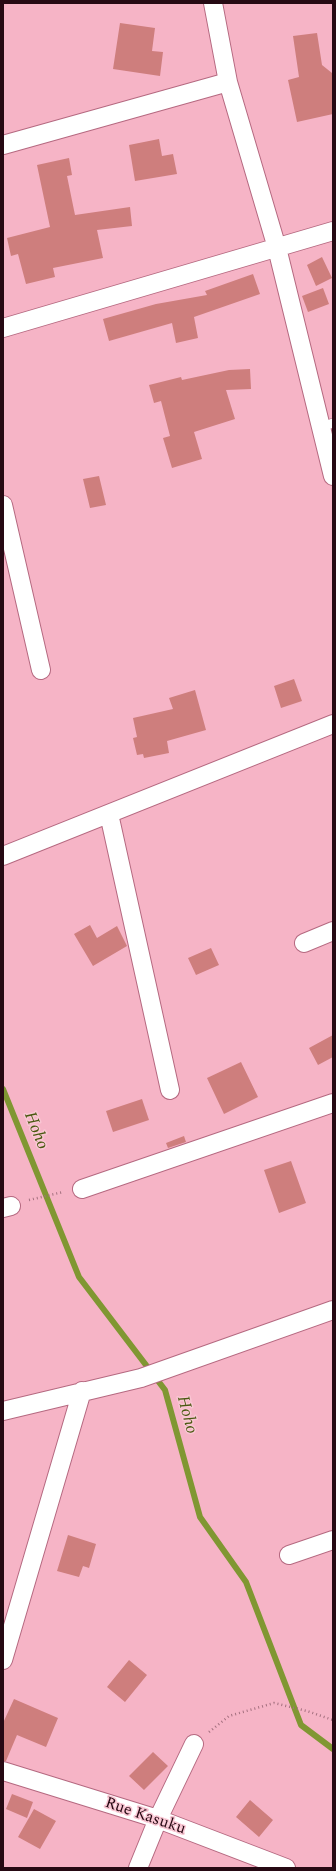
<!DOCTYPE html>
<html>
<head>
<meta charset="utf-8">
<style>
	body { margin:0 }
	#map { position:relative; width:336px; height:1871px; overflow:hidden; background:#f6b4c6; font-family:Spectral,serif }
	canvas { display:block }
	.frame { position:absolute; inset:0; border:4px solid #260913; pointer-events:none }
</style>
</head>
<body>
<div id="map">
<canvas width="336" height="1871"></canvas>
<div class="frame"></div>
</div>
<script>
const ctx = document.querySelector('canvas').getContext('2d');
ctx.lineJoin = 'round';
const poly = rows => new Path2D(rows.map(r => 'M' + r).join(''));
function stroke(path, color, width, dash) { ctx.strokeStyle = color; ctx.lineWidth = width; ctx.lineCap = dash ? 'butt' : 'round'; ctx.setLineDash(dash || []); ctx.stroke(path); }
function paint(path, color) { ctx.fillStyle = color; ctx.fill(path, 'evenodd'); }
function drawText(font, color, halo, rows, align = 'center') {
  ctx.font = font + ' Spectral,serif'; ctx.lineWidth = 3; ctx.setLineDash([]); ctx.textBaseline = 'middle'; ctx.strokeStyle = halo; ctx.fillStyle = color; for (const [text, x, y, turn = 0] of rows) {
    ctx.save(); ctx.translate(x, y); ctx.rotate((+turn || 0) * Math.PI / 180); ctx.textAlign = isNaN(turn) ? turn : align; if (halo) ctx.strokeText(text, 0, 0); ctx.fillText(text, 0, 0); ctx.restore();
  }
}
stroke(poly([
	[3,1089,79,1277,165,1390,200,1517,246,1582,301,1725,333,1749]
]), '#809732', 6);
paint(poly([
	[120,23,155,28,152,51,163,52,160,76,113,69],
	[317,33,322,65,332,73,333,78,333,114,297,122,288,80,299,77,293,36],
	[159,139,162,156,173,154,177,174,135,181,129,145],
	[69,158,72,175,67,176,75,215,130,207,132,226,97,230,103,258,53,268,55,277,26,284,18,254,11,256,7,238,50,227,37,165],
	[322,257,332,278,316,286,307,265],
	[253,274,260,294,194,317,198,338,176,343,172,323,109,341,103,319,156,304,207,295,205,291],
	[323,288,329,304,308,312,302,296],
	[250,369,251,389,226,390,235,419,194,432,202,459,172,468,163,438,170,436,161,401,154,403,149,385,181,377,182,380,229,370],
	[99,476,106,505,90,508,83,479],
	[294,679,302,701,281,708,274,686],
	[195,690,206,730,167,741,169,753,144,758,143,754,137,755,133,738,137,737,133,718,173,709,169,698],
	[90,925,97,938,117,926,127,946,93,966,74,934],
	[211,948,219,965,196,975,188,958],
	[333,1035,333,1057,318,1065,309,1048],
	[241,1062,258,1097,224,1114,207,1078],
	[142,1099,149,1120,113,1132,106,1111],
	[184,1136,186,1142,168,1148,166,1143],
	[291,1161,306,1203,279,1213,264,1170],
	[68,1535,96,1544,89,1568,83,1566,79,1577,57,1571],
	[129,1660,147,1675,125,1702,107,1687],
	[14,1699,58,1718,46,1747,17,1735,6,1761,3,1761,3,1723],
	[153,1752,168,1766,144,1790,129,1776],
	[12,1794,33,1802,27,1818,6,1809],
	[250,1800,273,1820,259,1837,236,1817],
	[34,1809,56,1821,40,1849,18,1837]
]), '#ce7e7d');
const service = poly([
	[321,427,333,423]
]);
const minor = poly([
	[213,3,228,82,277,248,333,476],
	[3,145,228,82],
	[3,328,333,231],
	[3,505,41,670],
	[109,814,170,1090],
	[3,856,333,724],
	[304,943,333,931],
	[82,1189,333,1103],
	[3,1208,11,1206],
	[3,1411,141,1378,333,1310],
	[289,1555,333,1540],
	[3,1660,82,1391],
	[3,1771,158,1819,286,1868],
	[138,1868,158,1819,194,1744]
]);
stroke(service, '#b56980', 10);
stroke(minor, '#b56980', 20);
stroke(poly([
	[29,1200,63,1192],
	[209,1732,229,1716,274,1703,307,1711,333,1720]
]), '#a4707f', 2.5, [1, 3]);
stroke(service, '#fff', 9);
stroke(minor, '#fff', 18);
drawText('16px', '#260913', '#f9c6d3', [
	["Rue Kasuku",145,1817,19]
]);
drawText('italic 17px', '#4a5911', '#f9c6d3', [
	["Hoho",35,1131,68],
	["Hoho",186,1415,75]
]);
</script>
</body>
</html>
